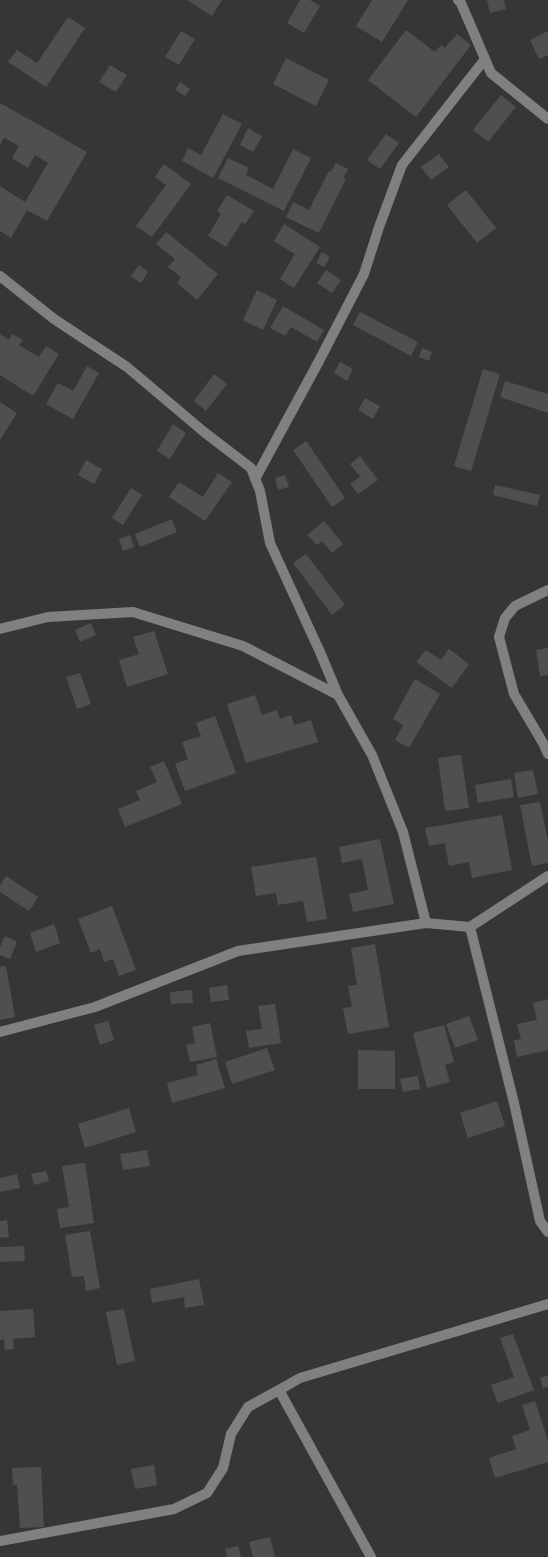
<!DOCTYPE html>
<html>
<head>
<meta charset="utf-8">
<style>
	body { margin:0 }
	canvas { display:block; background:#363639 }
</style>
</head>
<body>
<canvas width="548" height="1557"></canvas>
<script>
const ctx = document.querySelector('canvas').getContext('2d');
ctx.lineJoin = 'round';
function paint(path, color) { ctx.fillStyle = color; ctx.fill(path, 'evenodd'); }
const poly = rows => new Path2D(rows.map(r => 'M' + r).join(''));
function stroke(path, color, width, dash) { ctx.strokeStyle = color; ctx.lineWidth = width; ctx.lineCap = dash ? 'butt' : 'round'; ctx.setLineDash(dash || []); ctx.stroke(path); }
paint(poly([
	[187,0,222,0,212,16],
	[300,0,310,0,320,6,304,33,287,23],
	[372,0,408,0,382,42,356,26],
	[487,0,504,0,506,9,490,13],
	[68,17,85,28,46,87,8,62,17,50,37,63],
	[406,30,435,52,441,45,445,48,457,34,471,45,416,117,368,80],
	[181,31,195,39,179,65,165,57],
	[548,31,548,55,539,59,530,40],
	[286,58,329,80,316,106,273,84],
	[110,65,127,75,116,92,99,82],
	[180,82,190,89,185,96,175,90],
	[501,95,516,107,488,142,473,130],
	[0,103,87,152,47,221,27,210,11,238,0,231,0,186,25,202,48,163,35,155,28,168,12,158,19,146,4,138,0,145],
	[223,114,242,124,213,178,182,161,188,148,201,155],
	[248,128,262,136,253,152,240,145],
	[386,134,399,143,380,169,367,160],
	[293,149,311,158,284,211,218,178,228,158,249,168,246,175,273,189],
	[439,154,449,167,431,180,421,167],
	[336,163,348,169,343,178,346,179,319,233,286,217,293,202,309,210,329,171,331,172],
	[164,164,191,184,152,237,136,226,166,185,155,177],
	[466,190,496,228,477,243,447,205],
	[227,195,254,211,245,224,242,222,226,247,208,236,221,214,217,211],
	[284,224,320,247,294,288,280,279,295,254,274,241],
	[166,232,218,274,197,300,177,283,181,277,168,267,175,259,156,244],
	[322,252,330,257,324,267,316,263],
	[139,265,148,272,141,283,131,276],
	[326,270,341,280,332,293,317,283],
	[257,290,277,300,263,330,243,320],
	[283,306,324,330,317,342,291,327,285,336,270,328],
	[360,312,418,342,411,356,353,325],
	[0,334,9,340,12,334,23,340,19,345,39,357,46,346,59,354,33,396,0,375],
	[422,348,432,352,429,361,419,357],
	[340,362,353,369,347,381,334,373],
	[87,366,99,373,73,419,46,404,58,383,73,391],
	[483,369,500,374,471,471,454,466],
	[214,374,227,384,206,411,194,401],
	[505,381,548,394,548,413,500,397],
	[365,398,380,406,373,419,358,410],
	[0,402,17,413,0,440],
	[173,424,186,433,170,459,157,451],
	[306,441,345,498,332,507,293,450],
	[360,456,378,480,358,494,350,484,360,477,350,464],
	[86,460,102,469,94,484,78,475],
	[218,473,232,482,205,521,169,497,179,482,203,497],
	[285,475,289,487,278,490,275,478],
	[495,485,540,495,537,506,493,495],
	[131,488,142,495,123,525,112,518],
	[172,519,177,532,140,547,135,534],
	[324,521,343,544,332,553,322,541,317,545,307,535],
	[130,535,134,547,123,551,119,539],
	[306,554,345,605,332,615,293,563],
	[91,623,96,635,80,642,75,630],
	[154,631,168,674,127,687,119,660,139,654,133,637],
	[548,648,548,675,540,676,536,650],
	[449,649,469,664,452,688,416,662,426,650,441,660],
	[80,673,91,704,77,709,66,677],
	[415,679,440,694,409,748,395,740,403,725,393,719],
	[255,695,262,715,277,710,280,719,291,715,294,725,311,720,318,742,246,763,227,704],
	[215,716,236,773,185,791,175,764,188,759,182,742,201,736,196,723],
	[461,755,469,808,445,811,438,758],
	[164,761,182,804,125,827,118,809,140,800,136,791,157,782,150,767],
	[533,770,538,794,518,798,514,773],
	[511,779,514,797,478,803,475,785],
	[540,802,548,842,548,863,532,866,520,805],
	[502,815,512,870,472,878,469,862,449,866,445,843,429,846,425,828],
	[380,839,394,904,353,912,349,894,368,890,362,859,342,863,339,847],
	[316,857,327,919,307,922,303,901,278,905,276,893,256,896,251,867],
	[6,876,38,897,29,911,0,892,0,886],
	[112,906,136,970,119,976,113,959,104,962,100,949,91,953,78,919],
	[54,924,60,943,36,952,30,933],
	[5,936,17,942,10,959,0,955,0,947],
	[375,944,389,1027,348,1034,343,1008,352,1007,348,986,357,985,351,948],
	[6,966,15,1017,0,1020,0,967],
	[227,985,229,1000,211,1002,209,988],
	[192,990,193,1003,171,1004,170,992],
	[548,999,548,1050,517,1057,514,1040,521,1039,517,1024,537,1020,533,1003],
	[275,1004,281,1043,249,1048,246,1031,262,1029,258,1006],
	[469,1016,478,1040,455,1048,446,1024],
	[108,1021,114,1040,100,1045,94,1025],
	[210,1023,217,1057,190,1062,186,1045,195,1043,192,1027],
	[444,1025,454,1062,445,1065,450,1082,427,1088,413,1033],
	[267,1048,275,1070,232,1084,225,1062],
	[358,1050,395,1051,395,1089,358,1089],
	[216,1059,225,1088,172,1103,167,1083,198,1075,196,1065],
	[418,1076,420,1089,403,1092,400,1079],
	[497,1101,505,1126,468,1138,460,1113],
	[129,1108,136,1132,85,1148,78,1124],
	[147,1150,150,1166,123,1170,120,1154],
	[85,1163,94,1223,60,1228,57,1209,69,1207,62,1166],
	[46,1171,49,1181,34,1185,31,1174],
	[17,1174,20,1188,0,1192,0,1178],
	[7,1220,9,1237,0,1238,0,1221],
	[90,1231,100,1288,86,1291,84,1276,72,1277,65,1235],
	[24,1246,25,1261,0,1262,0,1247],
	[199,1279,204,1305,185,1308,184,1297,152,1303,150,1289],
	[33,1309,35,1337,13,1339,14,1349,5,1350,4,1339,0,1340,0,1311],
	[124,1309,135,1361,117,1365,106,1312],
	[513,1334,534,1390,498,1403,491,1385,514,1377,500,1338],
	[548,1375,548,1387,543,1388,540,1378],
	[535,1401,548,1441,548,1462,495,1478,489,1458,516,1449,512,1436,530,1430,522,1405],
	[154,1465,157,1485,135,1489,131,1469],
	[41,1467,44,1527,20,1528,17,1485,13,1485,12,1468],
	[270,1537,275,1557,253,1557,249,1542],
	[238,1546,241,1557,227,1557,225,1549]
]), '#4f4f52');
stroke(poly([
	[458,0,461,3,491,73,548,119],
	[0,276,54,319,127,367,204,432,251,468,260,491,270,543,320,652,338,695,372,755,403,832,426,923],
	[255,479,319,361,364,274,379,227,402,165,485,59],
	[548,590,515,606,505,618,499,637,514,694,543,743,548,754],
	[0,629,48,617,133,612,243,646,338,695],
	[470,927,514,1103,540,1221,548,1232],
	[0,1032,95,1007,238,951,426,923,470,927,548,876],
	[279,1390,371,1557],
	[0,1541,174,1509,207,1493,223,1468,231,1434,248,1407,279,1390,300,1378,548,1304]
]), '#808083', 10);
</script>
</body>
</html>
